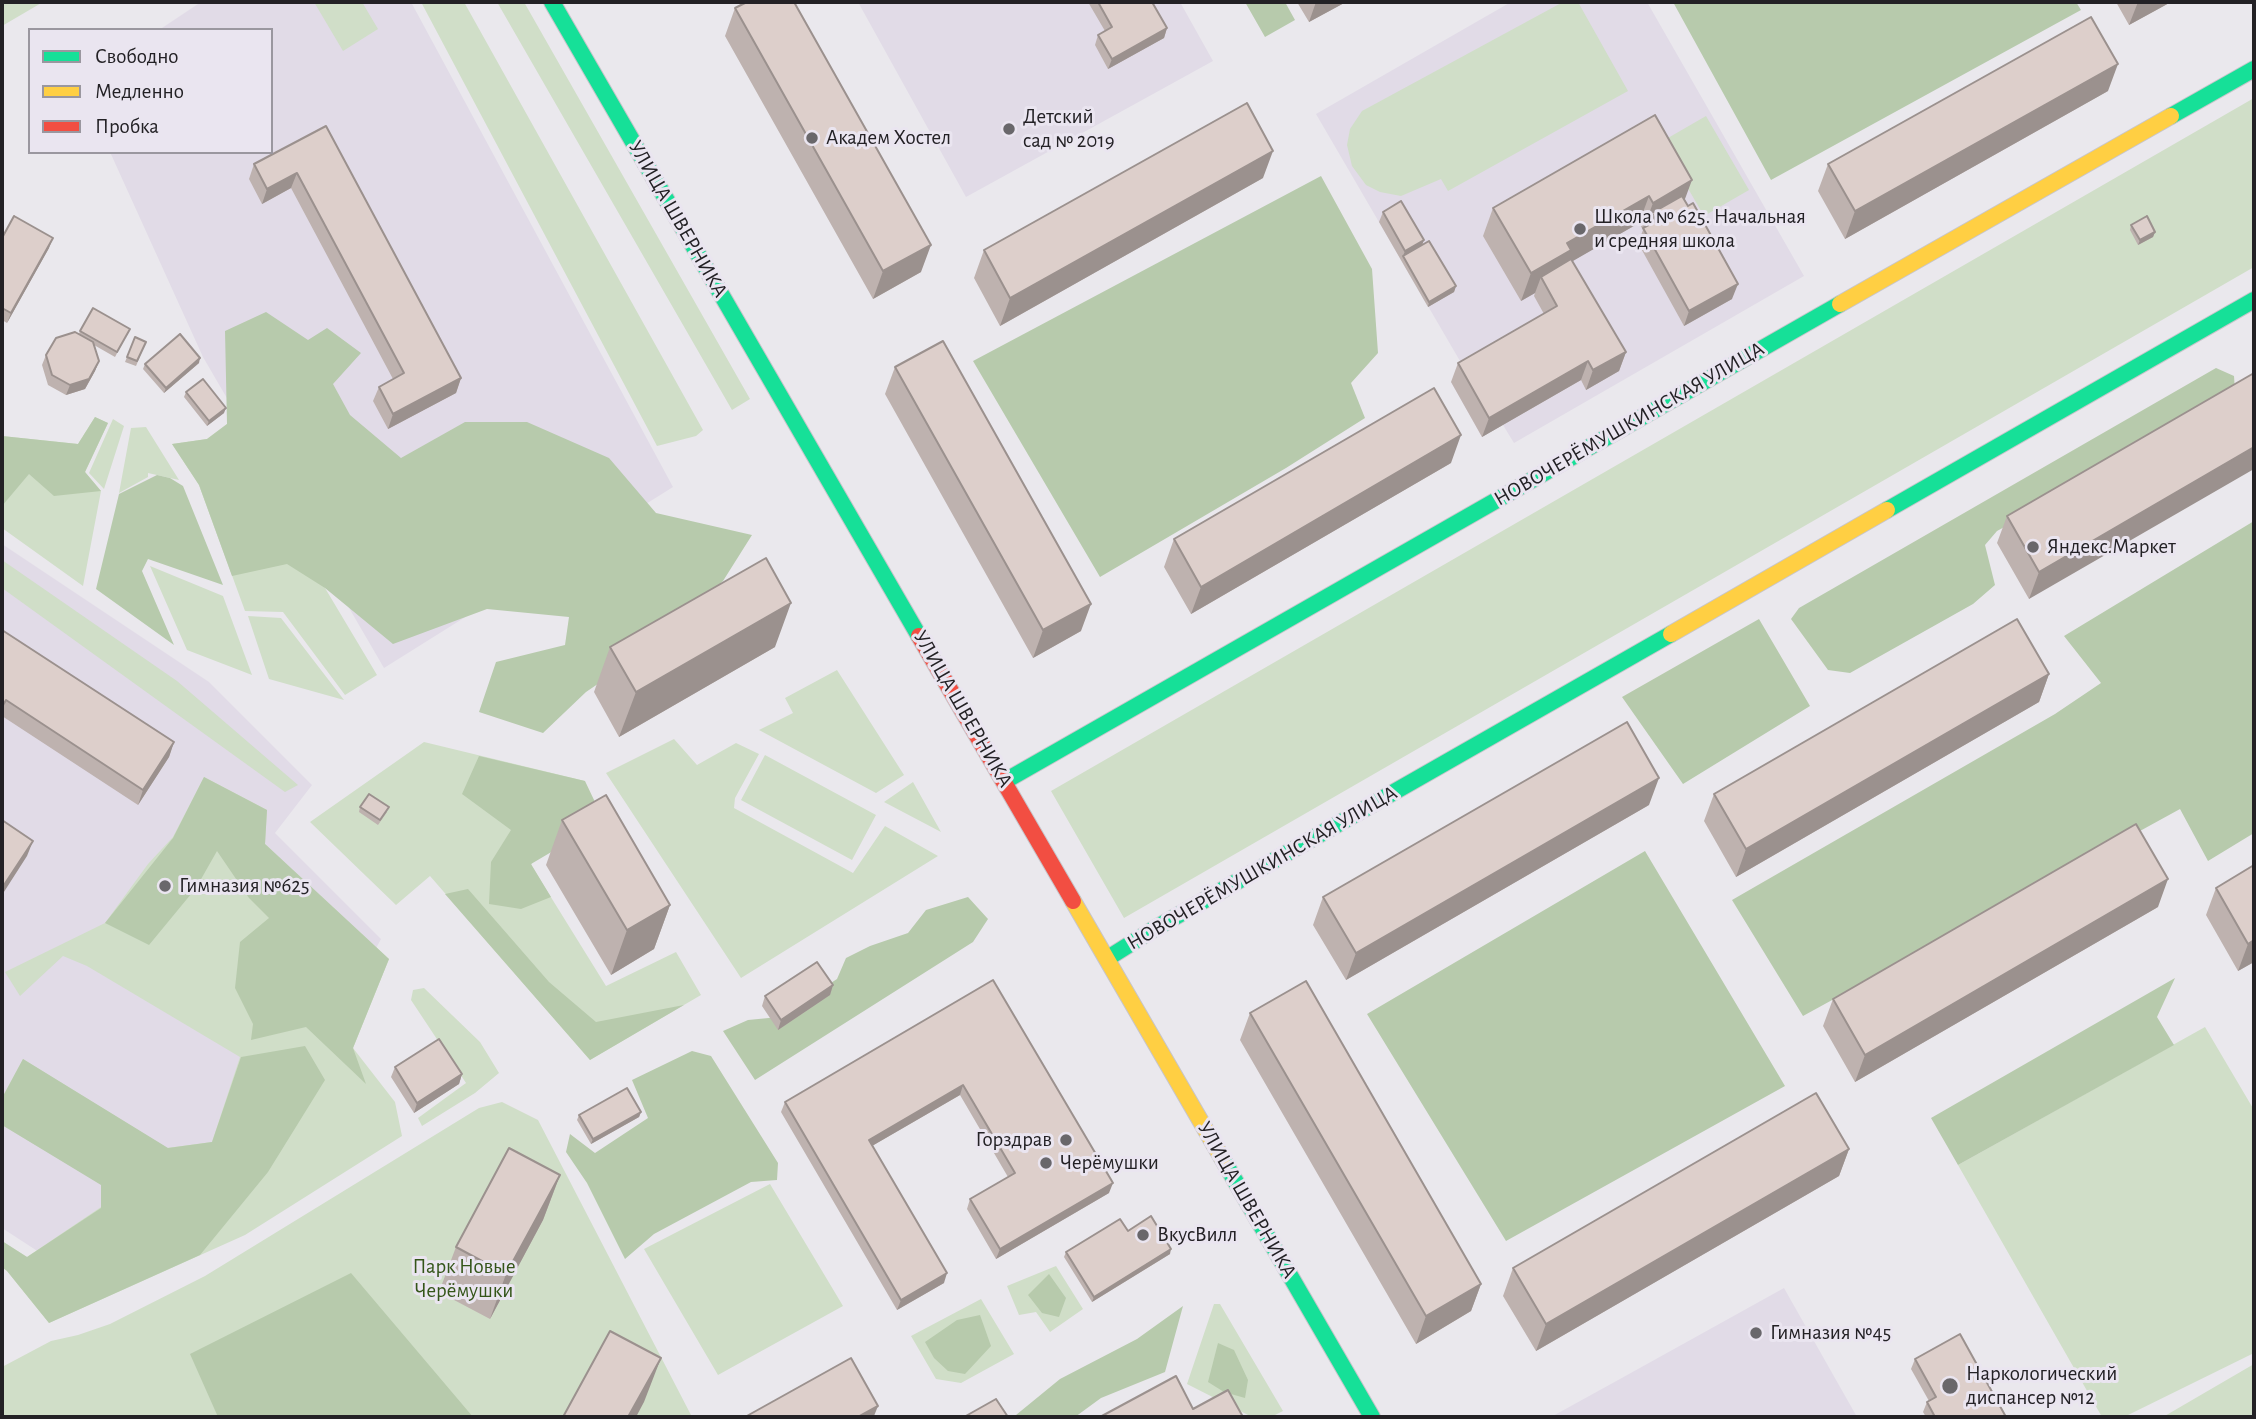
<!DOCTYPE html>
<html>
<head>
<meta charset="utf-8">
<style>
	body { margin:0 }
	#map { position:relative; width:2256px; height:1419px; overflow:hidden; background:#eae8ed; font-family:"Alegreya Sans",sans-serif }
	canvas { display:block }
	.frame { position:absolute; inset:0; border:4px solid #232125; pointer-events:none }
	.legend { position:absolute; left:28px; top:28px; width:245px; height:126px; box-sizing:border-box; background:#eae5f0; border:2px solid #9a979f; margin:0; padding:9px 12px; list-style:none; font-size:21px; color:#232125 }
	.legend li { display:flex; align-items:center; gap:14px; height:35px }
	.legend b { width:35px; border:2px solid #9a979f }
</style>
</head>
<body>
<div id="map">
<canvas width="2256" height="1419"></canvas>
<div class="frame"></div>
<ul class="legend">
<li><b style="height:9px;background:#16e098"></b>Свободно</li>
<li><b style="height:9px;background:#ffcf43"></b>Медленно</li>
<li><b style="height:9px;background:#f24e42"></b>Пробка</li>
</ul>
</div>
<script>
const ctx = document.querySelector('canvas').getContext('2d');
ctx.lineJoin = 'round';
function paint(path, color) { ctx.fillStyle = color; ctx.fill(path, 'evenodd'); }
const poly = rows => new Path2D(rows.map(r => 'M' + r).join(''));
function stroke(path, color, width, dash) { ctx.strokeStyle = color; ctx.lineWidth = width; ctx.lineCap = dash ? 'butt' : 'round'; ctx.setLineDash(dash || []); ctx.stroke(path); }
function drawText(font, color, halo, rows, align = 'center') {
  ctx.font = font + ' "Alegreya Sans",sans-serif'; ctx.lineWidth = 6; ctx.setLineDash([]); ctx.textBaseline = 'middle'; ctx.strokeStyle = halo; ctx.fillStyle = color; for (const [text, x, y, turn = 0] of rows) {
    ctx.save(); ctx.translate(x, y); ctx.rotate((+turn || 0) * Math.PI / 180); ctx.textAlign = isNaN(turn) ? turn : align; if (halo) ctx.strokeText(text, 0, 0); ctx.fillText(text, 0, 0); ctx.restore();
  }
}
paint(poly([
	[201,2,411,2,673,487,384,668,203,357,110,152,271,152,271,30,159,30],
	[858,2,1180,2,1213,61,966,197],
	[1511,2,1647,2,1804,276,1514,443,1503,425,1482,437,1451,382,1467,373,1316,114],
	[2,544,209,682,312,785,275,833,381,939,304,1082,65,1269,2,1228],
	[1784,1288,1857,1417,1551,1417,1620,1379]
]), '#e1dbe7');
paint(poly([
	[2,2,43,2,2,26],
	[314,2,362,2,378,29,343,51],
	[421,2,464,2,703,430,696,436,657,446],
	[497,2,524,2,750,399,732,410],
	[1563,2,1578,2,1628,91,1448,191,1441,179,1401,196,1380,192,1366,185,1352,166,1347,145,1350,129,1362,111],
	[2254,98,2254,267,1124,918,1051,791],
	[1706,116,1749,190,1704,216,1661,142],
	[95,417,108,423,85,472,101,491,83,586,2,528,2,436,78,444],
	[113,419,124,426,104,489,89,473],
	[227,424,377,675,345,695,283,612,245,611,199,485,172,444,207,439],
	[146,427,179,480,148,473,148,477,119,493,131,428],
	[2,560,177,681,298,785,285,792,2,588],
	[150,566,223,596,252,675,187,650],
	[248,616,281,618,344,700,269,679],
	[837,670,904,775,876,793,759,730,793,713,785,698],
	[674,739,697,765,736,743,759,754,735,798,734,808,853,873,885,826,938,856,741,978,606,773],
	[424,742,585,781,531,865,606,986,676,952,701,995,590,1060,430,876,396,905,310,822],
	[765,755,876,815,852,860,741,800],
	[204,777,267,810,265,844,389,959,353,1048,395,1102,402,1136,245,1235,49,1323,7,1271,2,1267,2,1241,27,1257,101,1207,101,1184,2,1125,2,1098,23,1059,167,1148,212,1142,240,1057,87,966,63,956,20,996,5,972,105,923,148,864,173,837],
	[913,782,941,832,884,802],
	[424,988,480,1042,499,1073,475,1093,422,1126,418,1118,466,1083,411,1000,413,990],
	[2205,1027,2254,1110,2254,1353,2124,1417,2102,1417,1958,1165],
	[502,1102,538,1120,691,1415,690,1417,2,1417,2,1367,51,1341,78,1335,110,1324,205,1276,479,1108],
	[770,1184,843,1306,718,1375,644,1249],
	[1056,1266,1083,1309,1050,1332,1036,1312,1019,1315,1007,1286],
	[981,1299,1014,1354,961,1383,936,1379,911,1336],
	[1214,1304,1220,1304,1283,1411,1271,1417,1252,1417,1187,1384],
	[2254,1364,2254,1417,2163,1417]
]), '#d0dec8');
paint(poly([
	[1245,2,1285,2,1295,20,1265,37],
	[1673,2,2076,2,2081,10,1771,180],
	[1321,176,1372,269,1378,353,1351,383,1365,418,1286,468,1100,577,973,361],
	[266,312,308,340,327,328,361,353,333,384,350,415,401,458,465,422,527,422,609,458,656,513,752,535,723,581,658,643,586,692,543,733,479,712,496,662,565,645,569,617,487,609,393,644,325,588,287,564,232,576,199,485,172,444,207,439,227,424,225,331],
	[2216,368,2234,376,2235,391,2165,439,1997,531,1985,545,1995,585,1973,604,1850,673,1828,670,1791,619,1799,608],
	[95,417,108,423,85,472,101,491,54,496,29,474,2,506,2,436,78,444],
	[157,475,170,478,183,486,223,585,148,559,142,571,174,645,96,589,119,494],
	[2254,521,2254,833,2208,861,2180,809,1803,1016,1732,900,2055,714,2101,683,2064,636],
	[1759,619,1810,706,1683,784,1622,697],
	[479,756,585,781,604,821,531,864,551,897,521,909,489,904,491,862,511,830,462,794],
	[204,777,267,810,265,844,389,959,353,1048,366,1084,306,1027,251,1040,253,1024,235,988,240,942,269,918,249,898,217,851,196,888,149,945,105,923,173,838],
	[1645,851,1785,1086,1506,1241,1367,1014],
	[468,889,549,982,596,1022,684,1005,590,1060,445,894],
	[968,897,988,919,973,942,755,1080,723,1031,748,1020,779,1017,837,979,846,958,870,946,908,933,926,910],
	[2175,978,2157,1017,2174,1045,1958,1165,1931,1118],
	[305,1046,325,1080,268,1172,200,1255,49,1323,7,1271,2,1267,2,1241,27,1257,101,1208,101,1185,2,1125,2,1098,23,1059,168,1148,212,1142,241,1057],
	[692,1051,711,1056,778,1163,777,1180,751,1182,654,1234,625,1259,587,1183,566,1152,570,1134,595,1153,648,1118,632,1080],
	[351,1273,473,1417,218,1417,190,1354],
	[1049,1274,1066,1298,1059,1317,1042,1313,1028,1295],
	[1183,1306,1165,1372,1101,1398,1075,1417,1015,1417,1016,1415,1060,1379,1137,1339],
	[980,1315,991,1346,965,1374,948,1371,934,1358,925,1342,957,1320],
	[1218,1343,1234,1350,1248,1380,1245,1398,1224,1392,1208,1382]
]), '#b7caac');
const fast = poly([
	[552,2,919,636],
	[2171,116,2254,69],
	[1887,510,2254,300],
	[1005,781,1840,304],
	[1108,958,1154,929,1671,634],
	[1222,1158,1372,1417]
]);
const slow = poly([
	[1840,304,2171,116],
	[1671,634,1887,510],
	[1073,901,1222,1158]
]);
const jam = poly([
	[919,636,1073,901]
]);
stroke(fast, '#c7c5ca', 18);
stroke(slow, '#c7c5ca', 18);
stroke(jam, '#c7c5ca', 18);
stroke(fast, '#16e098', 16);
stroke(slow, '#ffcf43', 16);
stroke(jam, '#f24e42', 16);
paint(poly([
	[1088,2,1152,2,1167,28,1164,38,1108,69,1095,45,1098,35,1105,31],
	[1297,2,1346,2,1309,22],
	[2116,2,2171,2,2129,25],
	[735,8,921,272,873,299,725,36],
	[2108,91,1845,239,1818,191,1828,164],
	[1655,115,1685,200,1732,299,1684,326,1638,243,1643,230,1639,223,1572,261,1626,352,1619,371,1586,390,1581,380,1482,437,1451,382,1458,363,1544,314,1534,296,1535,293,1521,301,1483,236,1493,208],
	[326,126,461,378,456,393,388,429,373,401,379,387,393,379,291,188,262,204,249,179,254,164],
	[1263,178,1000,326,974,278,984,250],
	[1383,212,1424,240,1422,245,1456,286,1454,292,1428,307,1379,222],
	[2131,225,2155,232,2153,237,2138,245,2130,230],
	[2,238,49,248,7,323,2,320],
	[130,329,115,357,94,345,99,361,95,371,85,389,66,395,48,385,42,365,46,355,79,334,80,331],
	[135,337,146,342,136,366,125,362],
	[199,363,164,393,143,369,145,364],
	[895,367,1081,631,1033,658,885,394],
	[2254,373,2029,599,1997,543,2007,516],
	[186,392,224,413,207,426,184,397],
	[1451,463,1191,614,1164,567,1174,539],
	[2,630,174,742,169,757,138,805,2,716],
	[610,647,775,647,619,737,594,692],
	[2049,674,2039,702,1736,877,1704,821,1714,794],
	[1649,805,1346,980,1313,925,1323,897],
	[360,807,387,812,378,825,359,812],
	[562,820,670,905,654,949,611,975,546,865],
	[2254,865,2254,962,2238,971,2206,915,2216,888],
	[2158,907,1855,1082,1823,1026,1833,999],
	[993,980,1109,1193,996,1259,967,1209,970,1199,1008,1177,960,1095,872,1146,944,1283,897,1310,781,1112,785,1102],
	[833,985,830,995,778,1030,762,1006,765,996],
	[1250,1013,1481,1284,1471,1311,1416,1344,1240,1040],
	[395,1067,462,1074,459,1084,414,1113,391,1077],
	[641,1112,639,1117,591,1144,577,1120,579,1115],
	[1849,1149,1839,1176,1536,1351,1503,1296,1513,1268],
	[560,1175,543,1220,490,1319,439,1292,456,1247],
	[1128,1231,1170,1254,1092,1302,1064,1257,1066,1252],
	[1915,1359,2006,1417,1926,1417,1923,1412,1927,1402,1929,1401,1911,1369]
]), '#beb2af');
paint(poly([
	[1316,2,1346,2,1309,22],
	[2138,2,2171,2,2129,25],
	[1167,28,1164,38,1108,69,1112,59],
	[2118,64,2108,91,1845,239,1855,211],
	[1273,151,1263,178,1000,326,1010,298],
	[297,173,291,188,262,204,267,189],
	[1692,180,1682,207,1656,221,1652,213,1647,228,1643,230,1653,203],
	[1649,196,1639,223,1566,265,1541,277,1535,293,1521,301,1531,273,1567,243],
	[2155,232,2153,237,2138,245,2140,240],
	[53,238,49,248,7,323,11,313],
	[1424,240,1420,250,1403,256,1405,251],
	[931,245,921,272,873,299,883,271],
	[1738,284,1732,299,1684,326,1689,311],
	[1456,286,1454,292,1428,307,1429,302],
	[1626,352,1619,371,1586,390,1593,370],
	[200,358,199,363,164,393,166,388],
	[99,361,95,371,85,389,66,395,70,385],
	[1588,361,1581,380,1482,437,1489,418],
	[461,378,456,393,388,429,393,414],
	[226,408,224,413,207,426,209,421],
	[1461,435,1451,463,1191,614,1201,587],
	[2254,447,2254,469,2029,599,2039,572],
	[791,603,775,647,619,737,636,692],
	[1091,604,1081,631,1033,658,1043,630],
	[2049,674,2039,702,1736,877,1746,849],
	[174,742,169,757,138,805,143,790],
	[1659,778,1649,805,1346,980,1356,953],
	[33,841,27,856,2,895,2,888],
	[2168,879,2158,907,1855,1082,1865,1055],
	[670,905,654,949,611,975,627,930],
	[2254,940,2254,962,2238,971,2248,944],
	[833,985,830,995,778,1030,781,1020],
	[462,1074,459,1084,414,1113,417,1103],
	[963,1085,960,1095,865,1150,869,1140],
	[641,1112,639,1117,591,1144,593,1139],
	[1849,1149,1839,1176,1536,1351,1546,1324],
	[560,1175,543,1220,490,1319,506,1274],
	[1113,1183,1109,1193,996,1259,1000,1249],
	[1171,1249,1170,1254,1092,1302,1094,1297],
	[947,1273,944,1283,897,1310,901,1300],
	[1481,1284,1471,1311,1416,1344,1426,1316],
	[661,1358,644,1402,636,1417,628,1417],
	[878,1406,874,1416,873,1417,858,1417]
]), '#9b918e');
const building = poly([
	[747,2,794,2,931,245,883,271,735,8,747,2],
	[1098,2,1152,2,1167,28,1112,59,1098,35,1112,27,1098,2],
	[2091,17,2118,64,1855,211,1828,164,2091,17],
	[1247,103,1273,151,1010,298,984,250,1247,103],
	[1655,115,1692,180,1653,203,1649,196,1567,243,1571,250,1531,273,1493,208,1655,115],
	[326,126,461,378,393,414,379,387,404,373,297,173,267,189,254,164,326,126],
	[1682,196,1688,206,1693,203,1738,284,1689,311,1643,228,1656,221,1652,213,1682,196],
	[1401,201,1424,240,1405,251,1383,212,1401,201],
	[14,216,53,238,11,313,2,308,2,238,14,216],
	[2147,216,2155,232,2140,240,2131,225,2147,216],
	[1429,241,1456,286,1429,302,1403,256,1429,241],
	[1571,259,1626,352,1593,370,1588,361,1489,418,1458,363,1557,306,1541,277,1571,259],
	[93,308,130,329,117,352,80,331,93,308],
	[75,332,93,342,99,361,89,379,70,385,52,375,46,355,56,338,75,332],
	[180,334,200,358,166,388,145,364,180,334],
	[135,337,146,342,137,361,127,357,135,337],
	[943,341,1091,604,1043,630,895,367,943,341],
	[2254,373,2254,447,2039,572,2007,516,2254,373],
	[203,379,226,408,209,421,186,392,203,379],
	[1434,388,1461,435,1201,587,1174,539,1434,388],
	[766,558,791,603,636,692,610,647,766,558],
	[2017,619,2049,674,1746,849,1714,794,2017,619],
	[2,630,174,742,143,790,6,700,2,707,2,630],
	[1627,722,1659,778,1356,953,1323,897,1627,722],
	[369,794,389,807,380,820,360,807,369,794],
	[606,795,670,905,627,930,562,820,606,795],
	[2,820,33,841,2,888,2,820],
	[2136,824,2168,879,1865,1055,1833,999,2136,824],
	[2254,865,2254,940,2248,944,2216,888,2254,865],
	[817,962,833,985,781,1020,765,996,817,962],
	[993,980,1113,1183,1000,1249,970,1199,1015,1173,963,1085,869,1140,947,1273,901,1300,785,1102,993,980],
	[1306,981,1481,1284,1426,1316,1250,1013,1306,981],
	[439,1039,462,1074,417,1103,395,1067,439,1039],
	[627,1088,641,1112,593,1139,579,1115,627,1088],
	[1816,1093,1849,1149,1546,1324,1513,1268,1816,1093],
	[509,1148,560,1175,506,1274,456,1247,509,1148],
	[1151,1216,1171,1249,1094,1297,1066,1252,1120,1219,1128,1231,1151,1216],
	[610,1331,661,1358,628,1417,563,1417,610,1331],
	[1960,1334,2006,1417,1935,1417,1927,1402,1936,1397,1915,1359,1960,1334],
	[851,1358,878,1406,858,1417,745,1417,851,1358],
	[1176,1376,1193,1409,1228,1390,1243,1417,1100,1417,1176,1376],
	[996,1399,1008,1417,964,1417,996,1399]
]);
paint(building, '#ddcfcb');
stroke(building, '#9b918e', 2);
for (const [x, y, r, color] of [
	[1009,129,7,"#69676b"],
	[812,138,7,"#69676b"],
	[1580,229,7,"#69676b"],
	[2033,547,7,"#69676b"],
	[165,886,7,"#69676b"],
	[1066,1140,7,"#69676b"],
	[1046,1163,7,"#69676b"],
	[1143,1235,7,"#69676b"],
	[1756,1333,7,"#69676b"],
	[1950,1386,9,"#69676b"]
]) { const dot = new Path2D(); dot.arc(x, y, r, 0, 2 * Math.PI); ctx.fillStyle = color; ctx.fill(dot); stroke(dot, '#eae5f0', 2.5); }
drawText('21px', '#232125', '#eae5f0', [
	["Детский",1023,117],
	["сад № 2019",1023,141],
	["Академ Хостел",826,138],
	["Школа № 625. Начальная",1594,217],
	["и средняя школа",1594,241],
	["Яндекс.Маркет",2047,547],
	["Гимназия №625",179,886],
	["Горздрав",1052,1140,"right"],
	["Черёмушки",1060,1163],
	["ВкусВилл",1157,1235],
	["Гимназия №45",1770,1333],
	["Наркологический",1966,1374],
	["диспансер №12",1966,1398]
], 'left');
drawText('21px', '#232125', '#eae5f0', [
	["УЛИЦА ШВЕРНИКА",678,219,60],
	["НОВОЧЕРЁМУШКИНСКАЯ УЛИЦА",1629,424,-30],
	["УЛИЦА ШВЕРНИКА",963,709,60],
	["НОВОЧЕРЁМУШКИНСКАЯ УЛИЦА",1262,868,-30],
	["УЛИЦА ШВЕРНИКА",1247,1200,60]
]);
drawText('21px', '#345519', '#eae5f0', [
	["Парк Новые",464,1267],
	["Черёмушки",464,1291]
]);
</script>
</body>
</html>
